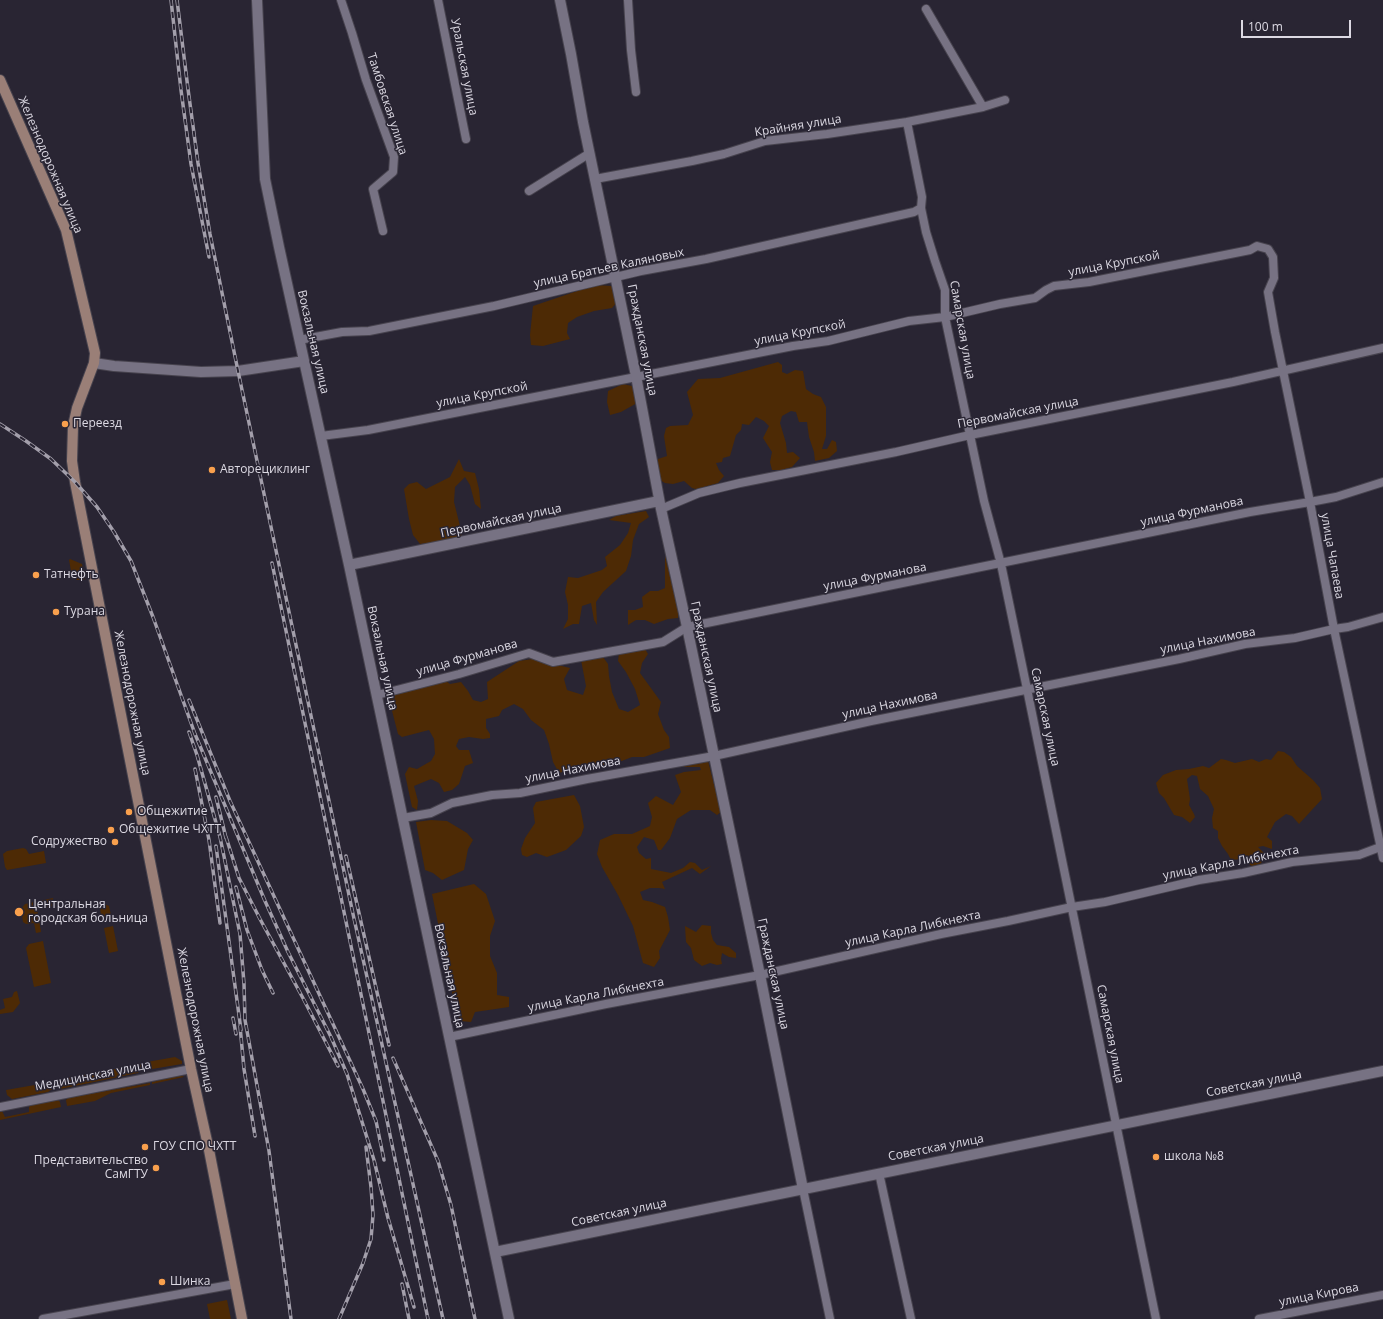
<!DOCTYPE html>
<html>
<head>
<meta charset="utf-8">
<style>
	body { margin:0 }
	#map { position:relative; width:1383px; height:1319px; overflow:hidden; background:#292533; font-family:"Open Sans",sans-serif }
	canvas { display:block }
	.scale { position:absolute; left:1241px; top:20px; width:110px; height:18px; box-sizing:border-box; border:2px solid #dcd9e3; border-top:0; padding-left:5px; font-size:12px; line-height:14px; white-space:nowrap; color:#dcd9e3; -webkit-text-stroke:3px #292533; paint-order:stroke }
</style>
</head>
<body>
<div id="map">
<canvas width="1383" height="1319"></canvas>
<div class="scale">100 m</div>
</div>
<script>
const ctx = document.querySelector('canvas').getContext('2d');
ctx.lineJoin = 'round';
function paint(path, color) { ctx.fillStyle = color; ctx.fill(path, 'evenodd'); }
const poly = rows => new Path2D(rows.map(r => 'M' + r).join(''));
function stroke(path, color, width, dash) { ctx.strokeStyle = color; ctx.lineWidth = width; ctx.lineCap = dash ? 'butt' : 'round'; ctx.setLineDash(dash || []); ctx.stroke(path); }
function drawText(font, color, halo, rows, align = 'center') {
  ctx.font = font + ' "Open Sans",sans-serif'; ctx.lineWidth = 3; ctx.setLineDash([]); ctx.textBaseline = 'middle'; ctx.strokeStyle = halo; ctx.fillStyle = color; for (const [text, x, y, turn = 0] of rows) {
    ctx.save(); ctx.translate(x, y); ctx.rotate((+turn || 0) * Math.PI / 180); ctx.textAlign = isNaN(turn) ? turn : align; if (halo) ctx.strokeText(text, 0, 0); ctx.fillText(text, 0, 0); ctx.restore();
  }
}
paint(poly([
	[595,285,612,286,616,295,617,302,612,308,594,311,577,317,568,323,567,333,570,339,543,346,531,345,530,335,533,306],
	[778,362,782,365,782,372,787,374,795,370,803,371,806,389,813,394,821,397,826,407,826,436,822,449,827,449,832,440,836,442,837,451,829,458,815,461,814,452,809,437,807,422,799,422,796,412,791,411,782,416,780,423,786,443,787,453,793,452,800,458,792,467,781,470,772,470,770,462,772,452,763,438,769,426,764,421,756,417,749,425,742,424,741,430,736,435,730,456,723,458,722,462,716,463,719,470,724,476,718,483,696,489,692,488,684,481,673,484,665,483,660,480,656,469,658,459,667,456,664,436,666,428,670,426,688,425,693,415,687,392,698,379,720,378],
	[623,384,632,386,637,394,637,403,621,412,610,415,607,402,608,391],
	[459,459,464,471,475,473,479,489,481,509,475,504,470,485,465,477,455,487,454,502,462,534,461,536,444,541,420,544,413,535,409,519,404,489,409,484,417,482,426,489,450,477],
	[646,511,649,517,639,524,633,540,631,556,626,571,603,592,596,602,597,625,594,620,591,603,582,606,579,624,573,624,563,629,568,619,568,605,565,592,568,577,578,578,602,570,607,566,605,557,620,545,628,533,631,523,609,520,616,516],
	[665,555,678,611,678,618,668,619,654,624,645,620,636,620,628,625,628,610,635,610,643,607,642,597,650,591,658,591,665,588],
	[70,559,82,564,85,579,83,580,77,580,72,576,69,560],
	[645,649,648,654,642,663,640,673,661,702,658,714,664,730,669,737,670,748,644,757,632,757,614,764,569,770,559,773,553,762,549,744,544,730,531,720,523,709,514,704,502,710,499,716,486,719,486,728,490,734,490,738,483,739,469,737,459,739,456,746,459,750,469,750,473,763,465,766,459,784,452,790,444,792,439,783,431,779,414,786,418,801,417,810,412,807,405,774,409,767,417,769,431,761,435,754,434,739,429,730,402,737,398,734,390,703,390,696,446,681,450,684,461,682,468,691,473,700,481,702,488,699,487,682,519,661,533,659,570,668,564,679,567,690,583,695,586,686,581,660,603,657,608,664,609,676,612,692,619,709,628,712,640,705,635,689,626,672,618,661,619,653],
	[1278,751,1284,752,1291,757,1297,766,1313,780,1320,788,1322,799,1299,824,1292,816,1286,814,1275,822,1267,837,1272,841,1272,849,1263,846,1258,847,1264,853,1264,860,1260,864,1252,866,1241,859,1231,860,1228,854,1222,846,1218,838,1218,831,1213,828,1212,818,1214,809,1208,796,1200,789,1197,776,1192,775,1187,779,1190,799,1189,805,1194,814,1195,817,1190,823,1182,817,1174,815,1164,798,1159,793,1156,783,1163,775,1176,770,1189,769,1203,766,1209,768,1221,759,1226,760,1235,763,1252,759,1259,762,1266,759,1271,760],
	[708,761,721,812,717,815,710,810,691,810,677,819,670,838,661,850,658,850,654,840,644,837,637,847,639,853,646,859,651,858,651,869,671,873,683,868,690,862,695,863,702,870,711,866,700,874,692,868,662,882,665,889,659,888,650,888,640,892,643,900,652,902,665,907,668,917,670,930,659,951,660,958,654,967,643,963,633,926,618,895,602,867,597,854,600,840,614,834,632,834,650,826,652,817,648,803,656,796,673,805,681,792,675,775,684,772,701,770,700,767,682,767],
	[574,795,580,806,584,827,581,836,566,850,547,857,536,853,527,857,522,855,521,849,525,838,535,823,533,808,536,802],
	[431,820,447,821,467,833,473,840,468,849,464,870,442,880,433,873,425,870,416,822],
	[23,848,26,849,29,854,44,851,46,863,7,870,5,867,3,854,7,851],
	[474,884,486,894,495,921,490,936,490,956,497,973,497,995,509,997,509,1007,475,1012,471,1022,460,1021,454,1002,432,894],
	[53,898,54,906,37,909,41,932,36,933,34,923,26,924,23,922,21,909,25,904],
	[103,904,107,905,109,906,112,920,102,922,100,908],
	[702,925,711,926,711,933,713,940,717,945,729,947,736,953,736,958,729,957,722,953,721,959,722,964,717,965,710,963,702,966,694,960,691,948,686,942,685,926,696,932],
	[113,926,118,951,109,953,104,928],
	[43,941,51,983,34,987,26,948,29,944],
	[17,991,20,1003,13,1012,0,1014,0,1010,5,1008,3,999,12,997,14,992],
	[175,1057,182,1061,182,1064,152,1069,148,1067,147,1062],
	[141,1064,141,1067,138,1073,60,1089,58,1088,57,1080],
	[181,1075,184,1077,152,1084,152,1082],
	[52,1082,52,1089,48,1092,12,1099,7,1095,6,1090],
	[150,1083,150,1085,111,1093,95,1101,67,1106,66,1100,68,1098],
	[58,1100,60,1102,61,1107,0,1120,0,1111,2,1111,5,1117,29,1112,29,1107,31,1105],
	[227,1300,231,1319,210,1319,207,1304]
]), '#4d2a05');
const minor = poly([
	[341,0,352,33,366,80,394,157,393,172,373,189,383,231],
	[438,0,466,139],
	[628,0,631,50,636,92],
	[926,9,983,107],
	[907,122,922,197,921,208,926,232,935,261,945,290,945,317,984,501,1001,564,1027,689,1156,1319],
	[595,179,692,161,724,154,765,141,827,134,907,122,983,107,1005,100],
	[529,191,590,153],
	[299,340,342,332,369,331,494,306,641,271,706,259,914,212,921,208],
	[321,436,368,430,793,346,828,341,909,321,945,317,1000,304,1035,298,1046,290,1054,286,1089,282,1250,250,1257,246,1268,249,1273,257,1274,278,1268,292,1275,332,1310,502,1334,629,1383,858],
	[661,509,699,493,740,483,896,452,970,435,1233,382,1383,348],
	[377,695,459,674,529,653,553,662,663,642,687,627,1250,512,1310,502,1336,497,1383,482],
	[403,818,431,813,452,803,492,795,520,793,587,779,714,756,871,721,1179,659,1245,644,1295,638,1334,629,1348,627,1383,617],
	[449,1037,606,1004,760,975,941,934,1008,921,1072,907,1105,902,1199,880,1243,873,1292,862,1359,855,1383,846],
	[0,1107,191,1069],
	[879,1173,911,1319],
	[803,1189,830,1319],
	[43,1319,235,1284],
	[1259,1319,1383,1295]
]);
const tertiary = poly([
	[257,0,265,179,279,247,349,565,509,1319],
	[560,0,571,54,583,122,636,376,661,509,687,627,760,975,803,1189],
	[94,363,114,366,201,372,238,371,304,361],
	[349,565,659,501],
	[495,1252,1383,1071]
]);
const secondary = poly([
	[0,80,66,230,95,353,94,363,77,408,73,426,72,461,75,482,191,1069,209,1150,242,1319]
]);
stroke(minor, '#47434e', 10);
stroke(tertiary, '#47434e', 12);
stroke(secondary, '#47434e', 12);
stroke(minor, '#777283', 8);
stroke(tertiary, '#777283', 10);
stroke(secondary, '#9a7f77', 10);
const rail = poly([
	[171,0,181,90,191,164,209,257],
	[177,0,188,89,198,163,210,234,238,371,353,914,443,1319],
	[0,424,26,441,51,459,75,482,97,507,114,532,131,561,153,617,195,734,265,901,288,952,331,1037,347,1074,374,1160,388,1218,414,1307],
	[272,563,428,1319],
	[189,700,230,801,363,1089,376,1121,384,1160],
	[189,732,197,755,220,837,240,934,244,984,245,1020,269,1151,291,1319],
	[195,769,209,840,220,923],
	[216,797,226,838],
	[226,837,239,878,260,919,304,1000,338,1066],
	[216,846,241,1030],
	[346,856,389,1045],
	[236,887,247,930,262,970,273,993],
	[233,1018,236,1034],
	[240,1026,244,1069,255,1136],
	[393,1058,438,1161,451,1205,475,1319],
	[402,1284,409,1319],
	[339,1319,363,1263,371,1239,373,1215,371,1187,366,1147]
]);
stroke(rail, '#a39fab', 3.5);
stroke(rail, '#292533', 2, [6]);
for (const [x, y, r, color] of [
	[65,424,4,"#f9a04d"],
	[212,470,4,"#f9a04d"],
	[36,575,4,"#f9a04d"],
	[56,612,4,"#f9a04d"],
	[129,812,4,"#f9a04d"],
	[111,830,4,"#f9a04d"],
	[115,842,4,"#f9a04d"],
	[19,912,5,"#f9a04d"],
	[145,1147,4,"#f9a04d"],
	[1156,1157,4,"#f9a04d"],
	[156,1168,4,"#f9a04d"],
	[162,1282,4,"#f9a04d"]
]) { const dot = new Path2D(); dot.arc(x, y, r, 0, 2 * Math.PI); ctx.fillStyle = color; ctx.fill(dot); stroke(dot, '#292533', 1.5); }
drawText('12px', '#dcd9e3', '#292533', [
	["Уральская улица",464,67,79],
	["Тамбовская улица",387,104,72],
	["Крайняя улица",798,126,-9],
	["Железнодорожная улица",50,165,67],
	["улица Крупской",1114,264,-11],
	["улица Братьев Каляновых",609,268,-12],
	["Самарская улица",962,330,80],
	["улица Крупской",800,333,-11],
	["Гражданская улица",642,340,79],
	["Вокзальная улица",313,342,77],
	["улица Крупской",482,395,-11],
	["Первомайская улица",1018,413,-11],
	["улица Фурманова",1192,512,-12],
	["Первомайская улица",501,521,-12],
	["улица Чапаева",1332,556,80],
	["улица Фурманова",875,577,-11],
	["улица Нахимова",1208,641,-11],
	["Гражданская улица",706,657,78],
	["Вокзальная улица",382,658,78],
	["улица Фурманова",467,658,-16],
	["Железнодорожная улица",132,703,79],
	["улица Нахимова",890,705,-12],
	["Самарская улица",1045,717,78],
	["улица Нахимова",573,770,-11],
	["улица Карла Либкнехта",1231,863,-11],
	["улица Карла Либкнехта",913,929,-12],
	["Гражданская улица",773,974,78],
	["Вокзальная улица",449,976,78],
	["улица Карла Либкнехта",596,995,-11],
	["Железнодорожная улица",195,1020,79],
	["Самарская улица",1110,1034,79],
	["Медицинская улица",93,1076,-11],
	["Советская улица",1254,1084,-11],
	["Советская улица",936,1148,-11],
	["Советская улица",619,1213,-12],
	["улица Кирова",1319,1295,-11]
]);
drawText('12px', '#dcd9e3', '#292533', [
	["Переезд",73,424],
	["Авторециклинг",220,470],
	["Татнефть",44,575],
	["Турана",64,612],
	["Общежитие",137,812],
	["Общежитие ЧХТТ",119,830],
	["Содружество",107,842,"right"],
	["Центральная",28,905],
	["городская больница",28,919],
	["ГОУ СПО ЧХТТ",153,1147],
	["школа №8",1164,1157],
	["Представительство",148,1161,"right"],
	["СамГТУ",148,1175,"right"],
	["Шинка",170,1282]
], 'left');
</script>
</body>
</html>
